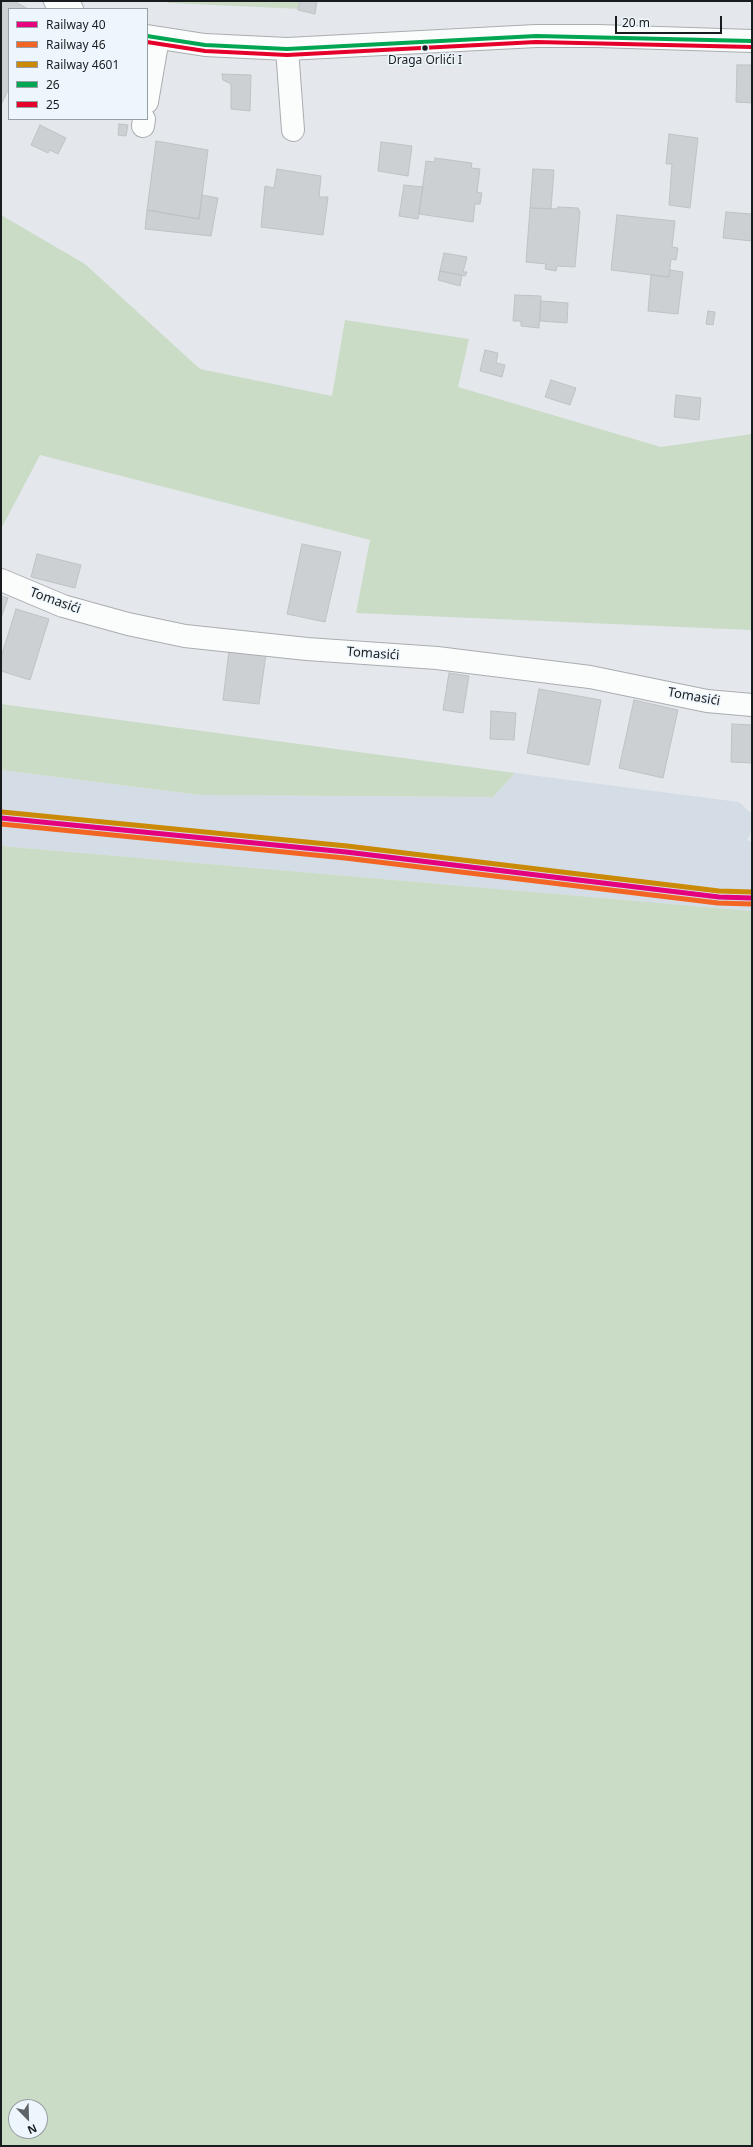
<!DOCTYPE html>
<html>
<head>
<meta charset="utf-8">
<style>
	body { margin:0 }
	#map { position:relative; width:753px; height:2147px; overflow:hidden; background:#e4e8ec; font-family:"Noto Sans",sans-serif }
	canvas { display:block }
	.frame { position:absolute; inset:0; border:2px solid #191c1e; pointer-events:none }
	.legend { position:absolute; left:8px; top:8px; width:140px; height:112px; box-sizing:border-box; background:#edf6fd; border:1px solid #989fa4; margin:0; padding:5px 7px; list-style:none; font-size:12px; color:#191c1e }
	.legend li { display:flex; align-items:center; gap:8px; height:20px }
	.legend b { width:20px; border:1px solid #989fa4 }
	.north { position:absolute; left:8px; top:2099px; width:40px; height:40px; box-sizing:border-box; background:#edf6fd; border:1px solid #989fa4; border-radius:50%; rotate:157deg; font-size:11px; font-weight:700; line-height:16px; text-align:center; color:#191c1e }
	.north::after { content:''; display:block; margin:auto; width:14px; height:18px; background:#606366; clip-path:polygon(50% 0,100% 100%,50% 72%,0 100%) }
	.scale { position:absolute; left:615px; top:16px; width:107px; height:18px; box-sizing:border-box; border:2px solid #191c1e; border-top:0; padding-left:5px; font-size:12px; line-height:14px; white-space:nowrap; color:#191c1e; -webkit-text-stroke:3px #edf6fd; paint-order:stroke }
</style>
</head>
<body>
<div id="map">
<canvas width="753" height="2147"></canvas>
<div class="frame"></div>
<ul class="legend">
<li><b style="height:5px;background:#e5007d"></b>Railway 40</li>
<li><b style="height:5px;background:#f26522"></b>Railway 46</li>
<li><b style="height:5px;background:#cb8a06"></b>Railway 4601</li>
<li><b style="height:5px;background:#00a651"></b>26</li>
<li><b style="height:5px;background:#e4002b"></b>25</li>
</ul>
<div class="north">N</div>
<div class="scale">20 m</div>
</div>
<script>
const ctx = document.querySelector('canvas').getContext('2d');
ctx.lineJoin = 'round';
function paint(path, color) { ctx.fillStyle = color; ctx.fill(path, 'evenodd'); }
const poly = rows => new Path2D(rows.map(r => 'M' + r).join(''));
function stroke(path, color, width, dash) { ctx.strokeStyle = color; ctx.lineWidth = width; ctx.lineCap = dash ? 'butt' : 'round'; ctx.setLineDash(dash || []); ctx.stroke(path); }
function drawText(font, color, halo, rows, align = 'center') {
  ctx.font = font + ' "Noto Sans",sans-serif'; ctx.lineWidth = 3; ctx.setLineDash([]); ctx.textBaseline = 'middle'; ctx.strokeStyle = halo; ctx.fillStyle = color; for (const [text, x, y, turn = 0] of rows) {
    ctx.save(); ctx.translate(x, y); ctx.rotate((+turn || 0) * Math.PI / 180); ctx.textAlign = isNaN(turn) ? turn : align; if (halo) ctx.strokeText(text, 0, 0); ctx.fillText(text, 0, 0); ctx.restore();
  }
}
paint(poly([
	[1,770,200,795,493,797,515,773,739,802,752,814,752,830,747,840,752,842,752,911,1,846]
]), '#d4dde6');
paint(poly([
	[165,1,302,1,301,9,169,3],
	[1,215,85,264,200,369,332,396,345,320,469,339,458,387,661,447,752,434,752,630,356,613,370,540,40,455,1,529],
	[1,704,515,773,493,797,200,795,1,770],
	[1,846,752,911,752,2146,1,2146],
	[16,2107,40,2107,40,2131,16,2131]
]), '#cadbc6');
const building = poly([
	[1,1,14,1,28,9,9,9,9,88,1,105,1,1],
	[300,1,317,1,315,14,298,10,300,1],
	[737,65,752,65,752,103,736,102,737,65],
	[222,74,251,75,250,111,231,109,231,84,223,80,222,74],
	[119,124,128,125,126,136,118,135,119,124],
	[40,125,66,138,58,154,50,150,48,153,31,145,40,125],
	[669,134,698,138,690,208,669,205,672,164,666,164,669,134],
	[156,141,208,150,199,219,147,210,156,141],
	[381,142,412,146,408,176,378,171,381,142],
	[435,158,472,163,471,168,480,169,477,192,482,193,480,204,475,204,473,222,419,214,426,161,435,162,435,158],
	[277,169,321,176,319,197,328,197,323,235,261,227,265,186,274,188,277,169],
	[533,169,554,170,551,209,530,208,533,169],
	[404,185,423,187,418,219,399,216,404,185],
	[202,195,218,198,211,236,145,229,147,210,199,219,202,195],
	[558,207,578,208,580,212,575,267,557,266,556,271,545,269,546,264,526,262,530,208,558,209,558,207],
	[726,212,752,214,752,241,723,238,726,212],
	[617,215,675,221,672,247,678,248,676,260,671,259,669,277,611,270,617,215],
	[444,253,467,257,463,272,467,272,465,276,440,271,444,253],
	[670,270,683,272,678,314,648,311,651,275,669,277,670,270],
	[440,271,462,275,460,286,438,280,440,271],
	[515,295,541,296,539,328,521,326,521,321,513,321,515,295],
	[541,301,568,303,567,323,540,321,541,301],
	[708,311,715,312,713,325,706,324,708,311],
	[485,350,498,353,496,363,505,365,502,377,480,371,485,350],
	[551,380,576,388,570,405,545,397,551,380],
	[676,395,701,398,699,420,674,417,676,395],
	[302,544,341,552,325,622,287,614,302,544],
	[37,554,81,565,75,588,31,577,37,554],
	[1,596,8,598,1,618,1,596],
	[16,609,49,619,30,680,1,671,1,657,16,609],
	[229,650,266,654,259,704,223,700,229,650],
	[449,673,469,676,463,713,443,710,449,673],
	[539,689,601,700,589,765,527,753,539,689],
	[634,700,678,710,663,778,619,768,634,700],
	[491,711,516,713,514,740,490,739,491,711],
	[732,724,752,725,752,763,731,762,732,724]
]);
paint(building, '#ccd0d3');
stroke(building, '#bec2c4', 1);
const minor = poly([
	[55,1,72,9],
	[147,36,205,45,287,49,536,36,598,36,752,41],
	[287,49,293,130],
	[147,102,158,38],
	[143,126,144,119],
	[1,580,63,606,128,624,185,636,307,649,437,658,590,677,707,701,752,705]
]);
stroke(minor, '#aaadb0', 24);
stroke(minor, '#fbfcfc', 22);
stroke(poly([
	[147,36,205,45,287,49,536,36,752,41]
]), '#00a651', 4);
stroke(poly([
	[147,42,205,51,287,55,536,42,752,47]
]), '#e4002b', 4);
stroke(poly([
	[1,818,346,852,719,897,752,898]
]), '#e5007d', 5);
stroke(poly([
	[1,824,345,858,718,903,752,904]
]), '#f26522', 5);
stroke(poly([
	[2,812,347,846,719,891,752,892]
]), '#cb8a06', 5);
for (const [x, y, r, color] of [
	[425,48,3.5,"#191c1e"]
]) { const dot = new Path2D(); dot.arc(x, y, r, 0, 2 * Math.PI); ctx.fillStyle = color; ctx.fill(dot); stroke(dot, '#edf6fd', 1.5); }
drawText('12px', '#191c1e', '#edf6fd', [
	["Draga Orlići I",425,61]
]);
drawText('13px', '#191c1e', '#edf6fd', [
	["Tomasići",55,601,20],
	["Tomasići",373,654,4],
	["Tomasići",694,697,10]
]);
</script>
</body>
</html>
